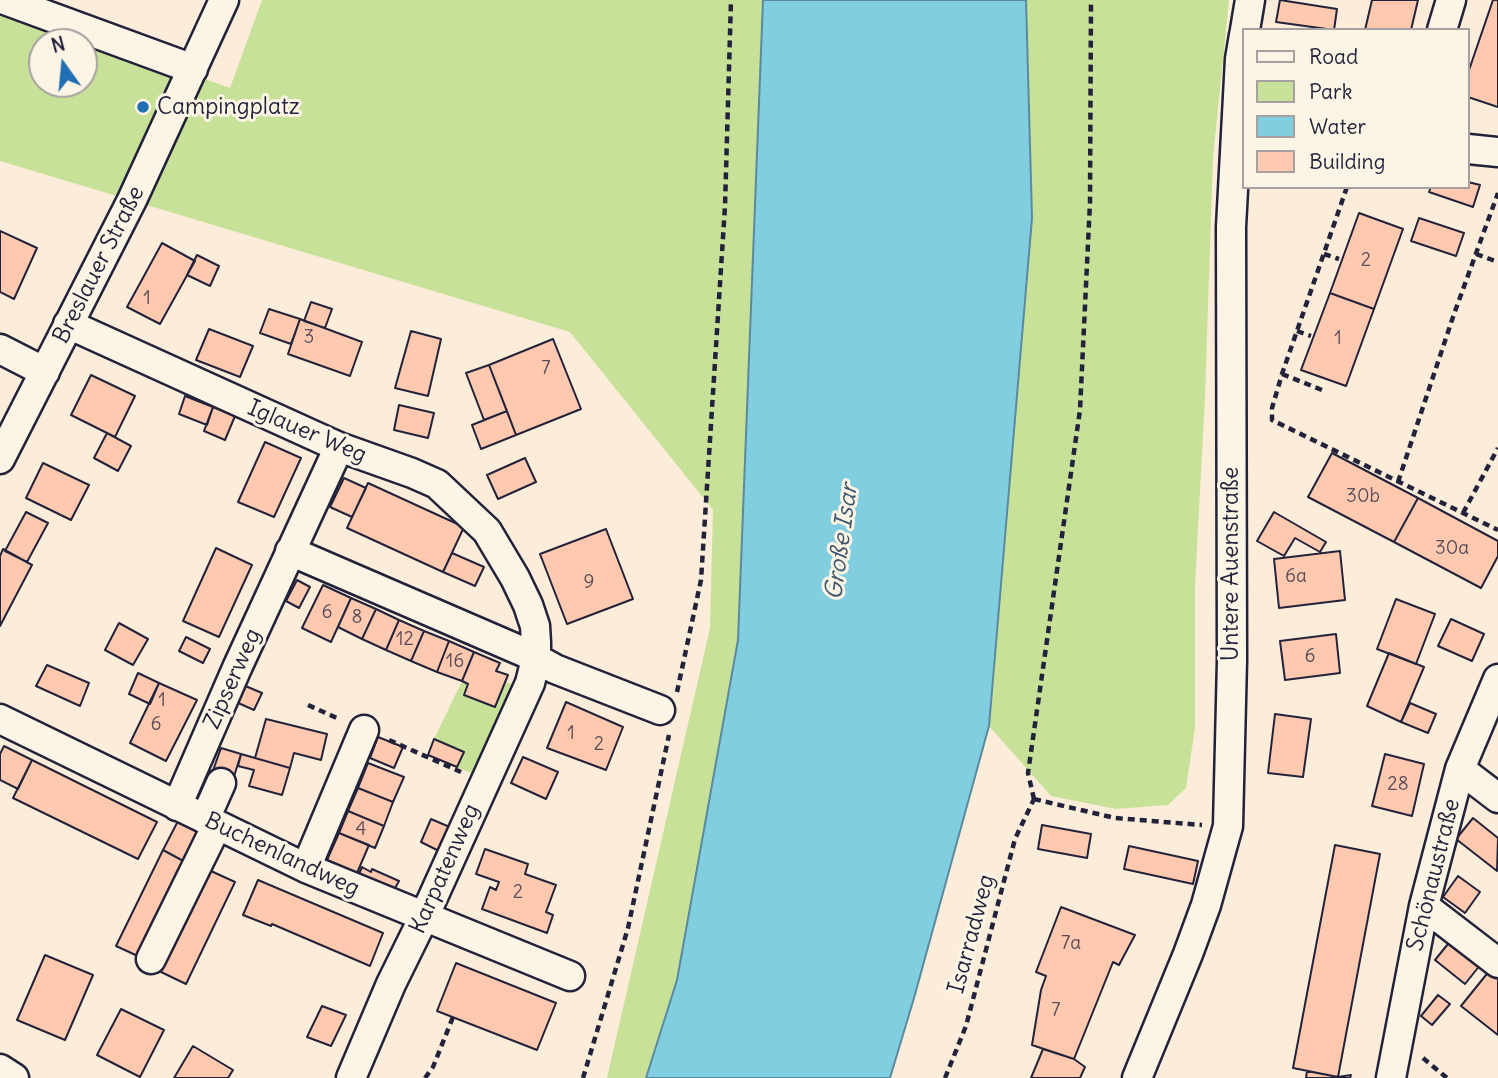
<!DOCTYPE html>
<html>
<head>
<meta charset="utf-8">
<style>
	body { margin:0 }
	#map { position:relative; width:1498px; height:1078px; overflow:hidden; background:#fcecda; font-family:Delius,sans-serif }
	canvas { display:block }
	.legend { position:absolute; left:1242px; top:28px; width:228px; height:161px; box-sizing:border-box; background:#fcf5e5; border:2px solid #a5a1a1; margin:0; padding:9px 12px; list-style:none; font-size:21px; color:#22223b }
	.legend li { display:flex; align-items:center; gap:14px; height:35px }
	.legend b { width:35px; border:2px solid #a5a1a1 }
	.north { position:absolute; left:28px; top:28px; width:70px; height:70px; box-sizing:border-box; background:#fcf5e5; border:2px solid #a5a1a1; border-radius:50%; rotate:345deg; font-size:19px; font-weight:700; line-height:28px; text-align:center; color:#22223b }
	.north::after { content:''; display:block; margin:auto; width:24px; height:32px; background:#1f6fb2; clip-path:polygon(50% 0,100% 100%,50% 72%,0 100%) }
</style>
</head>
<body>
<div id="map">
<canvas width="1498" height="1078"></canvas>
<ul class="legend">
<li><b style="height:9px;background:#fcf5e5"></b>Road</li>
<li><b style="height:19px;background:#c8e198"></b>Park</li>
<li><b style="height:19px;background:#81cee0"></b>Water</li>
<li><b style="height:19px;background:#fec9af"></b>Building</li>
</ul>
<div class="north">N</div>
</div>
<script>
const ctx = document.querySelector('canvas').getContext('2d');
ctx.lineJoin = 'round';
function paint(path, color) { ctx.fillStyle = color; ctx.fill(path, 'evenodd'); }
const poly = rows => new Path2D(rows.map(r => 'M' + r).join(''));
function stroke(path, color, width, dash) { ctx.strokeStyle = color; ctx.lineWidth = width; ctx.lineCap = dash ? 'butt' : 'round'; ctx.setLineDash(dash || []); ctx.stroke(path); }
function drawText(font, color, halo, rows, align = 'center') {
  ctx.font = font + ' Delius,sans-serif'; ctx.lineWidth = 6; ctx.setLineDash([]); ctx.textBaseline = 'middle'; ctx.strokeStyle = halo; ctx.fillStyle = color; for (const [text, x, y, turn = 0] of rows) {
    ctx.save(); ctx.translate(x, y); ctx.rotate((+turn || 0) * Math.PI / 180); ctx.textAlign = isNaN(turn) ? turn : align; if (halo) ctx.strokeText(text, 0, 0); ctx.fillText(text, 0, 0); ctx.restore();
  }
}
paint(poly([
	[262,0,763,0,738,640,677,980,646,1078,607,1078,710,628,713,510,570,332,0,161,0,6,230,88],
	[42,42,84,42,84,84,42,84],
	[1026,0,1229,0,1213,158,1205,397,1195,586,1195,728,1186,788,1168,805,1116,809,1051,796,989,726,1032,218],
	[462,681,468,684,464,695,495,707,506,682,516,686,476,775,457,767,464,752,434,739]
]), '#c8e198');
const water = poly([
	[763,0,1026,0,1032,218,989,726,914,998,890,1078,646,1078,677,980,738,640,763,0]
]);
paint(water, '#81cee0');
stroke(water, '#5b899e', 2);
const building = poly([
	[1280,0,1337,9,1334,30,1276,22,1280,0],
	[1372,0,1418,0,1411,30,1365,30,1372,0],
	[1493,0,1498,0,1498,107,1468,97,1468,73,1493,0],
	[1468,182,1480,185,1473,207,1429,192,1431,187,1468,187,1468,182],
	[1359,213,1403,229,1374,309,1330,293,1359,213],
	[1419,218,1464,233,1456,256,1411,241,1419,218],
	[0,231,37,248,14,299,0,292,0,231],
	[162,243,195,261,160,324,127,307,162,243],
	[197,255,219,266,210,286,187,275,197,255],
	[1330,293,1374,309,1346,386,1301,370,1330,293],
	[311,302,332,309,325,328,304,321,311,302],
	[269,309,300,319,291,344,260,333,269,309],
	[300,319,362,342,350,376,288,354,300,319],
	[209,329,253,346,240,377,196,360,209,329],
	[411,331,441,339,428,396,395,388,411,331],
	[553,339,581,409,516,435,489,365,553,339],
	[489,365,507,411,484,420,466,373,489,365],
	[91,375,135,396,115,437,71,415,91,375],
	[185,396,213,407,207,425,179,414,185,396],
	[399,405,434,413,428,438,394,430,399,405],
	[213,407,235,416,225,440,204,431,213,407],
	[507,411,516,435,481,449,472,425,507,411],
	[107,433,131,446,118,471,94,458,107,433],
	[265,442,301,458,274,517,238,502,265,442],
	[1332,453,1418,498,1394,542,1308,497,1332,453],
	[525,458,536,482,498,499,487,475,525,458],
	[43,463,89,485,71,520,26,498,43,463],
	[344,478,366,488,352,517,330,507,344,478],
	[368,483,464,527,443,572,347,528,368,483],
	[1418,498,1498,541,1498,556,1481,588,1394,542,1418,498],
	[26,512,48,523,27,562,5,551,26,512],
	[1274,512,1326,542,1320,552,1295,538,1284,556,1257,541,1274,512],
	[606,529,633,599,567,624,540,554,606,529],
	[216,548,252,565,219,637,183,621,216,548],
	[3,549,32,565,0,626,0,556,3,549],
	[1340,551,1345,600,1279,608,1274,559,1340,551],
	[452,553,484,567,475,586,443,572,452,553],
	[297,580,310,587,299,608,286,601,297,580],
	[323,585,351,598,331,642,302,628,323,585],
	[351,598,376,609,362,639,338,627,351,598],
	[1396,599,1435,614,1416,664,1377,649,1396,599],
	[376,609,399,620,386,650,362,639,376,609],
	[1451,619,1484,634,1472,661,1438,646,1451,619],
	[399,620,424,631,411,661,386,650,399,620],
	[119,623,148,639,133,665,105,650,119,623],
	[424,631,449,641,437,672,411,661,424,631],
	[1336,634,1340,673,1285,680,1280,641,1336,634],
	[186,637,210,649,203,663,179,651,186,637],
	[449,641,474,652,462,681,437,672,449,641],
	[474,652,500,663,496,671,508,675,495,707,464,695,468,684,462,681,474,652],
	[1389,653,1424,667,1401,722,1367,706,1389,653],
	[47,665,89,683,80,706,36,686,47,665],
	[138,673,159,683,150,704,129,694,138,673],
	[159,683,197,700,166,761,130,743,159,683],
	[243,685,262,693,254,710,236,702,243,685],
	[566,702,623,727,606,770,547,748,566,702],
	[1410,703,1436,714,1428,733,1401,722,1410,703],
	[1275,714,1311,719,1303,777,1268,773,1275,714],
	[266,719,327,734,321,760,294,753,290,768,255,758,266,719],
	[378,737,403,747,394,768,370,758,378,737],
	[434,739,464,752,457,767,428,755,434,739],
	[4,746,32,760,18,789,0,780,0,754,4,746],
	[221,748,241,754,231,786,210,779,221,748],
	[241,754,290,768,282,795,249,786,254,770,238,766,241,754],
	[1385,754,1424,764,1412,816,1372,806,1385,754],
	[523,757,558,772,546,799,511,783,523,757],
	[32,760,157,822,138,859,13,798,32,760],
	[368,763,404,777,393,802,358,788,368,763],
	[358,788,393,802,384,826,348,811,358,788],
	[348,811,384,826,375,848,339,833,348,811],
	[1473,818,1498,838,1497,871,1456,839,1473,818],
	[431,819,452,828,441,852,421,842,431,819],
	[178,821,202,833,187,863,163,850,178,821],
	[1042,825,1091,834,1087,858,1038,849,1042,825],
	[339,833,369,845,357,873,327,860,339,833],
	[1335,845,1380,854,1338,1077,1293,1068,1335,845],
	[1129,846,1198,861,1193,884,1124,869,1129,846],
	[485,849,528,864,525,874,556,885,546,912,553,915,547,933,482,909,490,887,496,890,499,882,476,874,485,849],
	[163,850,187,863,140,957,116,946,163,850],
	[362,867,371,872,372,869,399,881,394,890,359,874,362,867],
	[211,871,235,882,186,984,161,972,211,871],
	[1458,876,1480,892,1465,913,1443,897,1458,876],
	[258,880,383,933,370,966,272,924,271,926,243,915,258,880],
	[1061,907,1135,935,1119,965,1113,962,1074,1059,1032,1045,1041,990,1046,976,1036,972,1061,907],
	[1452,939,1481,964,1465,984,1435,960,1452,939],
	[45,955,93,975,65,1040,17,1020,45,955],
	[456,963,556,1003,537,1050,437,1011,456,963],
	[1490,970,1498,977,1498,1035,1461,1006,1490,970],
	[1438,995,1450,1004,1432,1025,1421,1016,1438,995],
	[322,1006,346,1015,331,1046,307,1037,322,1006],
	[121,1009,164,1030,140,1077,97,1055,121,1009],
	[193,1046,233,1070,228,1078,174,1078,193,1046],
	[1043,1049,1074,1059,1085,1067,1080,1078,1031,1078,1043,1049],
	[1307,1071,1338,1077,1351,1075,1350,1078,1306,1078,1307,1071]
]);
paint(building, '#fec9af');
stroke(building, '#22223b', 2);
const minor = poly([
	[5,0,193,69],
	[1245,30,1250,0],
	[1442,30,1451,0],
	[1468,149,1498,152],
	[68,324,339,447,412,473,437,484,487,531,515,578,528,605,535,626,536,643,536,659,530,683,424,917,391,984,351,1078],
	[0,349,45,372],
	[0,459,132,200,224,0],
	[290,551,526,653,555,669,660,710],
	[0,719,306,868,570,976],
	[1460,769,1498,798],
	[177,806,237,668,339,447],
	[205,819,221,783],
	[306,868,364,730],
	[1424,906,1498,963],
	[151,959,217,825],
	[0,1069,14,1078],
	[1137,1078,1188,954,1206,905,1228,826,1232,660,1231,227,1240,59,1244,35],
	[1391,1078,1424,906,1460,769,1498,679]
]);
stroke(minor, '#22223b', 33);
stroke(poly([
	[1347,187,1282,374,1272,408,1272,420,1498,530],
	[1324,254,1339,259],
	[1476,254,1498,262],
	[1297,331,1311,336],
	[1282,374,1322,390],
	[1398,482,1454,314,1498,193],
	[1463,513,1498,448],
	[677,692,701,580,725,206,731,0],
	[308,705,339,719],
	[389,740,461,772],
	[1034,799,1028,773,1080,410,1090,202,1091,0],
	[1034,799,1115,818,1202,825],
	[1423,1058,1447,1078],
	[425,1078,433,1067,453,1017],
	[583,1078,628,928,669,735],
	[945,1078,966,1026,1015,839,1034,799]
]), '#22223b', 4.5, [7, 5]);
stroke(minor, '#fcf5e5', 28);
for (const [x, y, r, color] of [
	[143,107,7,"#1f6fb2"]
]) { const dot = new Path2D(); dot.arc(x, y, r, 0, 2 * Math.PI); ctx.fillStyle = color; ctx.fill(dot); stroke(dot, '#fcf5e5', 2.5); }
drawText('19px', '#594c58', null, [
	["2",1366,261],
	["1",147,299],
	["3",309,338],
	["1",1338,339],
	["7",546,369],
	["30b",1363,497],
	["30a",1452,549],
	["6a",1296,577],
	["9",589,583],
	["6",327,613],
	["8",357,618],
	["12",405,640],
	["6",1310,657],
	["16",455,662],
	["1",162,701],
	["6",156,725],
	["1",571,734],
	["2",599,745],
	["28",1398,785],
	["4",361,830],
	["2",518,893],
	["7a",1071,944],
	["7",1056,1011]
]);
drawText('23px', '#22223b', '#fcf5e5', [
	["Campingplatz",157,107]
], 'left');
drawText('23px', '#22223b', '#fcf5e5', [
	["Breslauer Straße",99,265,-63],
	["Iglauer Weg",307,432,23],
	["Untere Auenstraße",1231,564,-90],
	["Zipserweg",233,679,-66],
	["Buchenlandweg",282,855,25],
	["Karpatenweg",445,869,-66],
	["Schönaustraße",1434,875,-76],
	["Isarradweg",972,934,-75]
]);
drawText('italic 24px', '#3e566d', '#fcf5e5', [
	["Große Isar",842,542,-82]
]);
</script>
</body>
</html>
